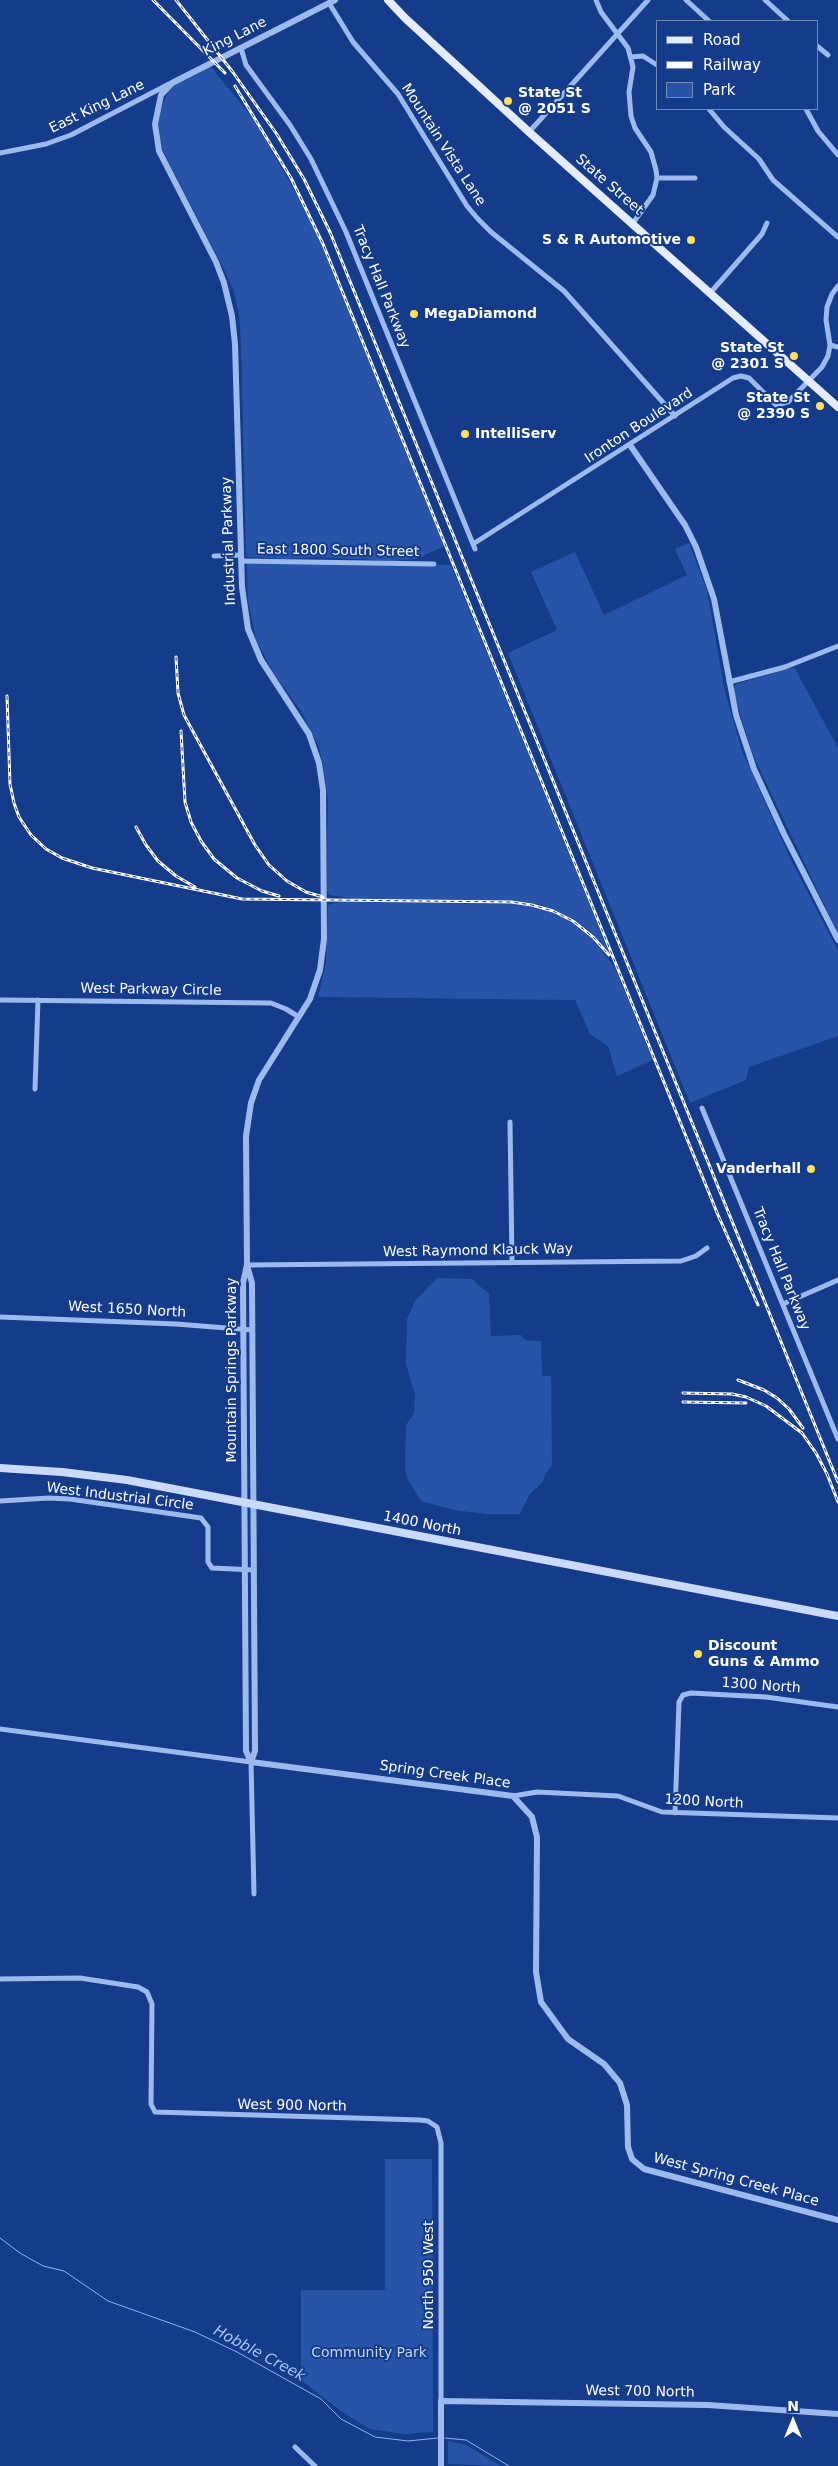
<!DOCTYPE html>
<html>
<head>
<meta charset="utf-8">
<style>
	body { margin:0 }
	#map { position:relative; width:838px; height:2466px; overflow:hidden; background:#153c8a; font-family:"DejaVu Sans",sans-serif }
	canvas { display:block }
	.legend { position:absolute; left:656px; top:20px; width:162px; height:90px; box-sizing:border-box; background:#153c8a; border:1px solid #738ab9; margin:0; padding:6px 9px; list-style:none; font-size:15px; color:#fff }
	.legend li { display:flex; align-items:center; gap:10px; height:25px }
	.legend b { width:25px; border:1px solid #738ab9 }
	.north { position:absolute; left:768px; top:2396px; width:50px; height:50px; -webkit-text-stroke:4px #153c8a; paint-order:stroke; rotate:0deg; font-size:14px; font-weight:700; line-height:20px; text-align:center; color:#fff }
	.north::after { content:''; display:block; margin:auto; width:18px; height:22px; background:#fff; clip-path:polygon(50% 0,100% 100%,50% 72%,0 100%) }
</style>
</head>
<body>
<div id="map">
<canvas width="838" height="2466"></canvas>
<ul class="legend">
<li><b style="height:6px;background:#e5ecff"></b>Road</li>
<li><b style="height:6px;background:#fff"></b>Railway</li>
<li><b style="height:14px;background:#2754a9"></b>Park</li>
</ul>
<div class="north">N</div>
</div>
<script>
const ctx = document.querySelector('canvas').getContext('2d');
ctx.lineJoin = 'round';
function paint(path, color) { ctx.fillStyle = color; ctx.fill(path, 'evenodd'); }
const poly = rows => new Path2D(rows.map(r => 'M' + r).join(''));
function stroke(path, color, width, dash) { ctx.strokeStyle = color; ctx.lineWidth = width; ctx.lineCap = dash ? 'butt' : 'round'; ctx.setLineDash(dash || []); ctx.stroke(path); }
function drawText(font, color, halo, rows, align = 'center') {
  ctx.font = font + ' "DejaVu Sans",sans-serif'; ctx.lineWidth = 4; ctx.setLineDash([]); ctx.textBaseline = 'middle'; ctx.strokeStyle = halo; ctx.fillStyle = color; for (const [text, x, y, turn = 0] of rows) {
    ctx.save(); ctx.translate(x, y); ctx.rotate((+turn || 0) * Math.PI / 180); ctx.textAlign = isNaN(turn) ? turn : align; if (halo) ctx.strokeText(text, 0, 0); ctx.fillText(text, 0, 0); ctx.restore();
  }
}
paint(poly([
	[210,66,252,117,303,205,327,256,445,546,416,559,394,561,315,557,285,559,248,557,246,555,241,344,239,314,233,289,225,271,163,151,158,124,159,114,170,87],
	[689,543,707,591,725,692,742,751,791,860,838,951,838,1036,749,1067,746,1080,690,1103,508,653,557,630,531,572,575,552,604,615,687,575,675,549],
	[247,563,451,565,610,954,592,933,574,919,538,904,495,900,358,899,330,895,327,891,328,800,323,765,319,747,301,711,274,674,256,639,248,601],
	[794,667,838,748,838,933,765,781,752,752,733,690,736,684],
	[339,902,519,904,542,908,569,920,590,935,615,968,653,1060,617,1076,608,1046,590,1034,575,1000,318,997,326,963,328,905],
	[437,1278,472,1279,489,1294,491,1336,521,1335,525,1340,541,1341,542,1376,551,1376,552,1466,545,1474,543,1482,529,1495,520,1514,487,1514,454,1510,421,1501,407,1478,405,1468,406,1425,414,1413,415,1395,406,1364,407,1319,415,1301],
	[385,2159,432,2159,433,2432,404,2434,370,2429,342,2412,301,2380,301,2290,385,2290],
	[448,2441,466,2445,501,2466,448,2464]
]), '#2754a9');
stroke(poly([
	[0,2238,20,2253,43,2266,64,2271,108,2301,195,2332,237,2352,321,2399,341,2419,375,2437,408,2441,438,2438],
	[445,2438,466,2440,509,2466]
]), '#8fb3f2', 1);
stroke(poly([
	[596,0,601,12,628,48,633,67,629,92,631,116,635,128,651,152,656,170,657,178,653,195,633,223],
	[686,0,709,21],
	[765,0,788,21],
	[329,3,353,42,398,94,467,206,478,219,491,232,564,291,675,416],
	[817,46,828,55],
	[241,48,246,65,290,125,311,159,346,232,475,549],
	[631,57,643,56,657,65],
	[709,109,724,127,759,159,773,180,838,237],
	[806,109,818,131,838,155],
	[529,132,648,0],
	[0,153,46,144,71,135,169,84],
	[657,178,695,178],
	[711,292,762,234,767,223],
	[830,345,838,347],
	[473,544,733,378,741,376,749,378,776,405,788,402,822,367,828,356,830,345,826,320,827,307,832,294,838,286],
	[214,556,241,555],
	[241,561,434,564],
	[729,682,785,667,838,646],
	[0,1000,271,1003,286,1009,299,1017],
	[35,1089,38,1000],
	[702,1108,838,1439],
	[510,1122,512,1262],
	[247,1265,681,1261,696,1256,707,1248],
	[783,1304,838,1280],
	[0,1317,176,1324,252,1330],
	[0,1501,49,1498,70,1499,201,1518,208,1527,208,1562,212,1568,254,1570],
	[0,1729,251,1762,254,1894],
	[513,1796,537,1792,618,1796,662,1812,838,1818],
	[675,1813,679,1702,683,1695,691,1693,766,1697,838,1707],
	[0,1979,80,1978,138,1987,147,1992,152,2004,151,2104,155,2112,420,2120,428,2121,437,2127,441,2143,441,2401],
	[295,2447,315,2466]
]), '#9dbaef', 5);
stroke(poly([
	[630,445,685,525,696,547,714,599,736,715,754,769,784,834,838,940],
	[247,1265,252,1283,255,1751,251,1762],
	[251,1762,246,1751,243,1283,247,1265,246,1136,251,1103,259,1080,310,999,320,970,324,939,323,790,319,763,309,734,261,660,248,629,242,587,235,344,232,316,224,283,216,262,159,151,155,124,161,95,172,83,335,0],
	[251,1762,513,1796,532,1817,537,1837,536,1972,541,2002,568,2039,604,2064,620,2083,627,2105,628,2147,632,2159,644,2169,838,2220],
	[441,2466,441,2401,708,2405,838,2414]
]), '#9dbaef', 6);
stroke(poly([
	[0,1468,62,1472,127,1480,838,1616]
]), '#cadafb', 8);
stroke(poly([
	[388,0,405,18,529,132,838,407]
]), '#e5ecff', 8);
const rail = poly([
	[153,0,225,73],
	[176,0,232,71,276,133,304,179,330,232,838,1482],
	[235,86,291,178,323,244,718,1215,758,1305],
	[176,657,178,693,184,715,255,845,269,865,287,881,306,892,323,897],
	[7,696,10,784,14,803,19,817,31,835,46,849,62,858,92,868,242,899,511,902,532,905,553,911,573,921,593,937,609,955],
	[181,731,185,802,191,822,201,841,214,859,237,878,262,891,279,896],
	[136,827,146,845,158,861,176,876,195,887],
	[738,1380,764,1390,777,1398,789,1409,803,1428],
	[683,1393,732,1394,746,1397,766,1406,802,1433,816,1453,827,1474],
	[683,1402,746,1403],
	[827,1474,838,1502]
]);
stroke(rail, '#fff', 3);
stroke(rail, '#153c8a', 1, [4]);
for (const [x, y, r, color] of [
	[508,101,5,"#ffe05b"],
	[691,240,5,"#ffe05b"],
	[414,314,5,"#ffe05b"],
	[794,356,5,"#ffe05b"],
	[820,406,5,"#ffe05b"],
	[465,434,5,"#ffe05b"],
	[811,1169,5,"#ffe05b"],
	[698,1654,5,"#ffe05b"]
]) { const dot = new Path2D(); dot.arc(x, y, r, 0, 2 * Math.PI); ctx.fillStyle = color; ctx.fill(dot); stroke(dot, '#153c8a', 2); }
drawText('14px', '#fff', '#153c8a', [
	["King Lane",235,37,-27],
	["East King Lane",97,107,-26],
	["Mountain Vista Lane",443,145,57],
	["State Street",609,185,41],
	["Tracy Hall Parkway",381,287,68],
	["Ironton Boulevard",639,426,-33],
	["Industrial Parkway",229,541,-92],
	["East 1800 South Street",338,551,1],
	["West Parkway Circle",151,990,1],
	["West Raymond Klauck Way",478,1251,-1],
	["Tracy Hall Parkway",781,1269,68],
	["West 1650 North",127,1310,3],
	["Mountain Springs Parkway",232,1370,-90],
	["West Industrial Circle",120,1497,7],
	["1400 North",422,1524,11],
	["1300 North",761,1686,4],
	["Spring Creek Place",445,1775,8],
	["1200 North",704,1802,3],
	["West 900 North",292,2106,1],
	["West Spring Creek Place",736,2180,15],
	["North 950 West",429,2275,-90],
	["West 700 North",640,2392,1]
]);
drawText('bold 14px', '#fff', '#153c8a', [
	["State St",518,93],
	["@ 2051 S",518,109],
	["S & R Automotive",681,240,"right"],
	["MegaDiamond",424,314],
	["State St",784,348,"right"],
	["@ 2301 S",784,364,"right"],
	["State St",810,398,"right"],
	["@ 2390 S",810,414,"right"],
	["IntelliServ",475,434],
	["Vanderhall",801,1169,"right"],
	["Discount",708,1646],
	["Guns & Ammo",708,1662]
], 'left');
drawText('14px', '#c3d7fb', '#153c8a', [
	["Community Park",369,2353]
]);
drawText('italic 15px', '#a8c4f7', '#153c8a', [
	["Hobble Creek",259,2354,28]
]);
</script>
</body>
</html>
